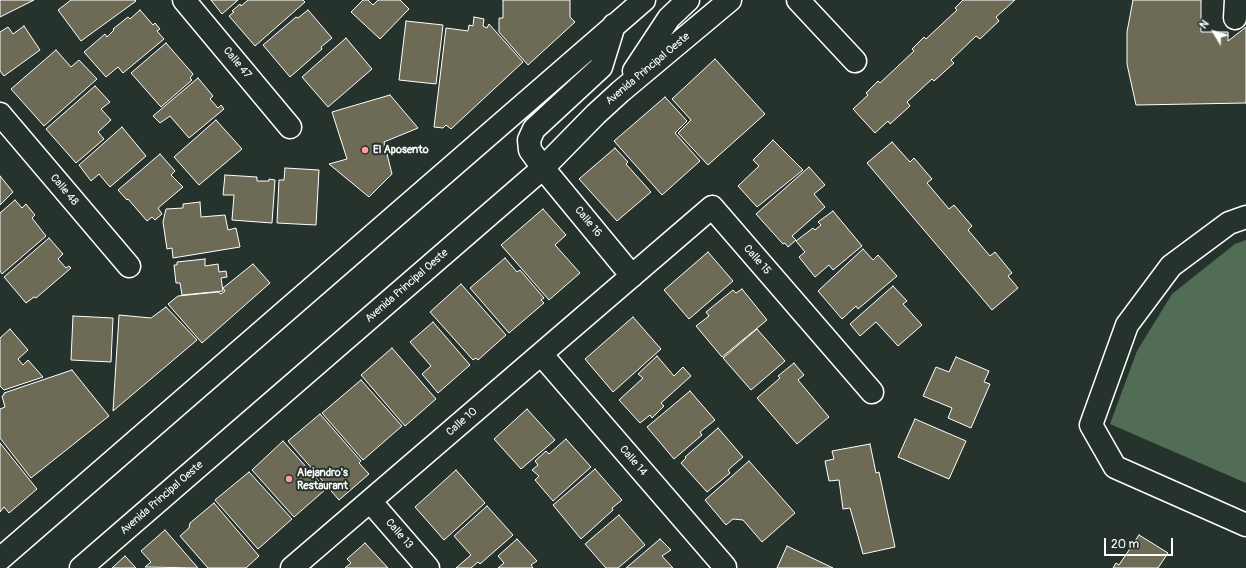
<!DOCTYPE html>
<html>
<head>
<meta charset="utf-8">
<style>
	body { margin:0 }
	#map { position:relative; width:1246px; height:568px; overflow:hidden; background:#26332d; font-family:Pangolin,sans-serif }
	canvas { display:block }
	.north { position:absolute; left:1194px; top:12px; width:40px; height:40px; -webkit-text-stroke:3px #26332d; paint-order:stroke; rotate:308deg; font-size:11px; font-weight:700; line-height:16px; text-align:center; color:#fff }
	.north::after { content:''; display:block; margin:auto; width:14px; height:18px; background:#fff; clip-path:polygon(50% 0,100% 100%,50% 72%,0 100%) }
	.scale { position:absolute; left:1104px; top:538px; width:69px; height:18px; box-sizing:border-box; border:2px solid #fff; border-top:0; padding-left:5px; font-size:12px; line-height:14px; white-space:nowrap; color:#fff; -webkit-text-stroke:3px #26332d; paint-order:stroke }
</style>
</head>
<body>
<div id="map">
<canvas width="1246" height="568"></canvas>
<div class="north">N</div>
<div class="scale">20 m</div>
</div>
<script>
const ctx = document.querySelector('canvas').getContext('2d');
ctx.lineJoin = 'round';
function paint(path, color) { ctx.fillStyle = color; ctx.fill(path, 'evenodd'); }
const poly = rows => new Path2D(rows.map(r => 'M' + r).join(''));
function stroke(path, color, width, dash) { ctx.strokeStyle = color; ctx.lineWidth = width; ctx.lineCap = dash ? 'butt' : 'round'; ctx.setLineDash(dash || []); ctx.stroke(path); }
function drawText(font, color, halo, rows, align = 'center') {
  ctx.font = font + ' Pangolin,sans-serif'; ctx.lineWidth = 4; ctx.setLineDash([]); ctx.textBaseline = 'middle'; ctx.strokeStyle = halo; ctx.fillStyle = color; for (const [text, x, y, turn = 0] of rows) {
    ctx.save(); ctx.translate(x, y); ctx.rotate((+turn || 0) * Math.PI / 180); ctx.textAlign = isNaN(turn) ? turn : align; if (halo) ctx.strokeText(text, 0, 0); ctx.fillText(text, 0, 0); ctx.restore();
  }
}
paint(poly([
	[1246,240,1246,483,1110,424,1137,351,1172,294,1235,244]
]), '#516d55');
const building = poly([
	[0,0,34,0,0,17,0,0],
	[71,0,135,0,136,1,81,41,58,10,71,0],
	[211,0,238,0,222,14,211,0],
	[248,0,303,0,305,2,255,46,229,16,234,12,232,11,240,4,241,6,248,0],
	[363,0,368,0,373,5,378,0,400,0,409,9,380,39,351,12,363,0],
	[503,0,570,0,570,17,575,22,528,65,499,32,499,18,503,18,503,0],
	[963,0,1015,0,996,17,999,21,980,39,976,36,951,60,954,63,934,81,932,79,907,102,910,106,890,124,888,121,875,133,853,109,868,95,866,93,878,81,880,83,914,51,912,49,924,37,926,39,957,10,955,8,963,0],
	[1133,0,1201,0,1201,32,1228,32,1228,41,1246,27,1246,103,1136,105,1127,64,1127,32,1133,0],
	[140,10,153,25,155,23,160,29,157,31,164,39,123,73,118,67,106,77,84,52,105,34,107,37,114,30,113,29,128,17,130,19,140,10],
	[308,10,332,38,321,47,322,49,290,77,263,45,296,17,298,18,308,10],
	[474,17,484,19,483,26,487,28,489,24,523,62,451,129,446,125,443,128,434,127,446,28,468,31,469,25,473,26,474,17],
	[406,21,443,25,436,84,399,80,406,21],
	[24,26,40,50,4,76,0,71,0,32,8,27,13,34,24,26],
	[346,38,372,69,328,107,302,77,346,38],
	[166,43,193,74,190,78,192,80,161,107,131,73,166,43],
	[56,50,71,67,79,60,97,79,44,126,11,89,56,50],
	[715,59,765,114,708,165,678,133,691,120,672,99,715,59],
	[198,78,213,96,210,99,218,108,221,105,224,109,189,138,170,116,160,123,153,116,198,78],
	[95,86,110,102,101,109,111,120,98,132,104,139,76,163,46,129,95,86],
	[390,95,418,128,384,142,392,174,369,197,329,164,347,159,332,112,390,95],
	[665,97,687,121,675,133,700,161,662,195,614,141,665,97],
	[216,120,242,149,199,185,174,157,216,120],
	[122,127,146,156,110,187,99,174,91,181,79,165,122,127],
	[773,140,803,170,757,207,738,186,759,166,753,160,773,140],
	[892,142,910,162,914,158,932,179,927,183,949,209,954,205,972,226,968,230,990,256,995,252,1012,273,1008,276,1018,288,992,310,867,163,892,142],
	[615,148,628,162,626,164,651,192,617,221,579,179,615,148],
	[160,154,175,171,171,175,183,187,158,208,162,214,155,220,152,217,147,221,128,199,127,200,118,190,160,154],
	[809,167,825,185,814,194,825,207,792,236,796,240,788,247,785,243,783,244,756,214,809,167],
	[285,168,319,170,316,225,277,223,279,180,284,180,285,168],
	[225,175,257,177,257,181,269,181,269,179,275,180,272,223,232,220,234,195,223,195,225,175],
	[0,176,13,192,0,205,0,176],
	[15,200,22,208,26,204,35,215,32,218,46,236,2,274,0,271,0,213,15,200],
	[200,202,201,217,225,215,228,230,236,228,240,247,173,258,172,248,167,249,163,222,166,209,183,208,183,204,200,202],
	[543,209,566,235,555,245,580,273,549,300,501,245,543,209],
	[833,211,862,246,833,270,829,265,815,277,799,257,805,252,796,241,813,228,815,230,821,225,818,222,833,211],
	[49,238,63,254,58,259,66,268,69,266,71,268,36,298,34,297,26,303,4,277,49,238],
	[863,249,873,260,878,255,897,276,858,309,856,306,842,319,818,291,863,249],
	[708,252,733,281,689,319,664,290,708,252],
	[505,258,517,272,520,270,544,298,541,300,544,303,509,333,470,288,505,258],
	[205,259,205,266,218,264,219,272,226,271,227,277,221,278,223,291,182,295,180,283,176,283,174,265,177,265,177,262,205,259],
	[253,264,270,283,202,343,168,304,178,296,218,292,221,294,225,291,223,288,253,264],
	[461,284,506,335,478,360,476,358,473,360,430,312,461,284],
	[893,286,907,301,903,304,922,325,898,346,876,322,860,336,850,324,893,286],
	[742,289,767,320,722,357,696,326,709,316,706,312,733,290,736,293,742,289],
	[166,307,197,340,113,411,119,315,151,318,166,307],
	[73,316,113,318,111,362,71,360,73,316],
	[633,317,661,349,613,392,585,359,633,317],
	[433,322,470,365,438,393,422,374,431,366,410,342,433,322],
	[10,329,28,350,18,359,23,365,28,360,43,377,4,390,0,386,0,338,10,329],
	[757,329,785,361,751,390,723,358,757,329],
	[392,348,436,399,405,426,361,375,392,348],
	[657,356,674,376,683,367,691,376,661,403,664,406,652,418,650,415,640,423,619,400,643,378,638,374,657,356],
	[956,357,989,371,984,382,990,384,971,428,948,418,952,408,923,396,936,367,949,372,956,357],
	[794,363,804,375,798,380,829,417,797,444,757,398,780,378,778,376,794,363],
	[72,370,109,416,31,478,0,438,0,409,5,407,2,396,4,395,4,393,72,370],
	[361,380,402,426,363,460,322,413,361,380],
	[690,391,715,420,700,432,702,435,674,459,647,427,690,391],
	[527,409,555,440,521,469,494,439,527,409],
	[320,414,361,461,359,463,369,474,339,500,288,441,320,414],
	[915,419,966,441,949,479,898,457,915,419],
	[718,428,743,457,728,470,730,473,707,492,681,463,686,458,685,457,718,428],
	[566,439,591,467,553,501,535,480,539,476,532,470,538,465,535,461,546,451,549,454,566,439],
	[283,441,326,489,294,517,252,470,283,441],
	[0,443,37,489,9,513,4,507,0,512,0,443],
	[870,444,876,473,879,472,895,547,863,554,850,508,843,509,839,480,829,481,825,461,834,459,832,451,870,444],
	[749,461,795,513,762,542,743,520,733,519,726,525,705,500,749,461],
	[595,469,622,500,612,508,613,510,581,539,553,505,595,469],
	[456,470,485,503,444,540,415,507,456,470],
	[249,472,292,519,258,549,215,500,249,472],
	[214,503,259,556,246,568,208,568,180,536,189,528,190,523,214,503],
	[487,506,513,535,480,564,478,562,471,568,456,568,471,555,454,536,487,506],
	[619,515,645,545,618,568,606,568,585,544,619,515],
	[165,530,198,568,145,567,151,562,141,551,165,530],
	[1139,535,1168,553,1158,568,1113,568,1116,563,1119,565,1139,535],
	[517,539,537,561,531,565,533,568,498,568,504,563,498,556,517,539],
	[660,539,671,550,662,556,673,568,626,568,660,539],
	[365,543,388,568,345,568,351,563,347,559,365,543],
	[787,546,833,568,777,568,787,546],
	[125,556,136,568,112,568,125,556]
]);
paint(building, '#6d6a56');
stroke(building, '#fff', 1);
const minor = poly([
	[184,0,290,127],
	[798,0,855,61],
	[1235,18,1236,0],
	[0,114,129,266],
	[543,168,632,276],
	[1246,217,1229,223,1171,266,1127,325,1091,425,1115,467,1246,525],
	[541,354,725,567],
	[370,501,428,568],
	[292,568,712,207,872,392]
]);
const major = poly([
	[634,71,669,18,688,0],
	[543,168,530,150,529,140,534,129,601,67,614,25],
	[0,559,644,0],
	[81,568,543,168,596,114,620,92,730,0]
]);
stroke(minor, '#fff', 25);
stroke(major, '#fff', 25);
stroke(minor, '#26332d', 22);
stroke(major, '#26332d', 22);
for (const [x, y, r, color] of [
	[365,150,4,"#ff9aa2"],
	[289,479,4,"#ff9aa2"]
]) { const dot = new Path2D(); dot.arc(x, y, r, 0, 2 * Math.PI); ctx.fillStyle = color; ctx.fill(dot); stroke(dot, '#26332d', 1.5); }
drawText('11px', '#fff', '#26332d', [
	["Calle 47",237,63,50],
	["Avenida Principal Oeste",648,69,-40],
	["Calle 48",64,190,50],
	["Calle 16",588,222,50],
	["Calle 15",757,260,49],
	["Avenida Principal Oeste",407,286,-41],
	["Calle 10",462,422,-41],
	["Calle 14",633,461,49],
	["Avenida Principal Oeste",162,498,-41],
	["Calle 13",399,534,49]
]);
drawText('bold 11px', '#fff', '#26332d', [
	["El Aposento",373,150],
	["Alejandro's",297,473],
	["Restaurant",297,486]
], 'left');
</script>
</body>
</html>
